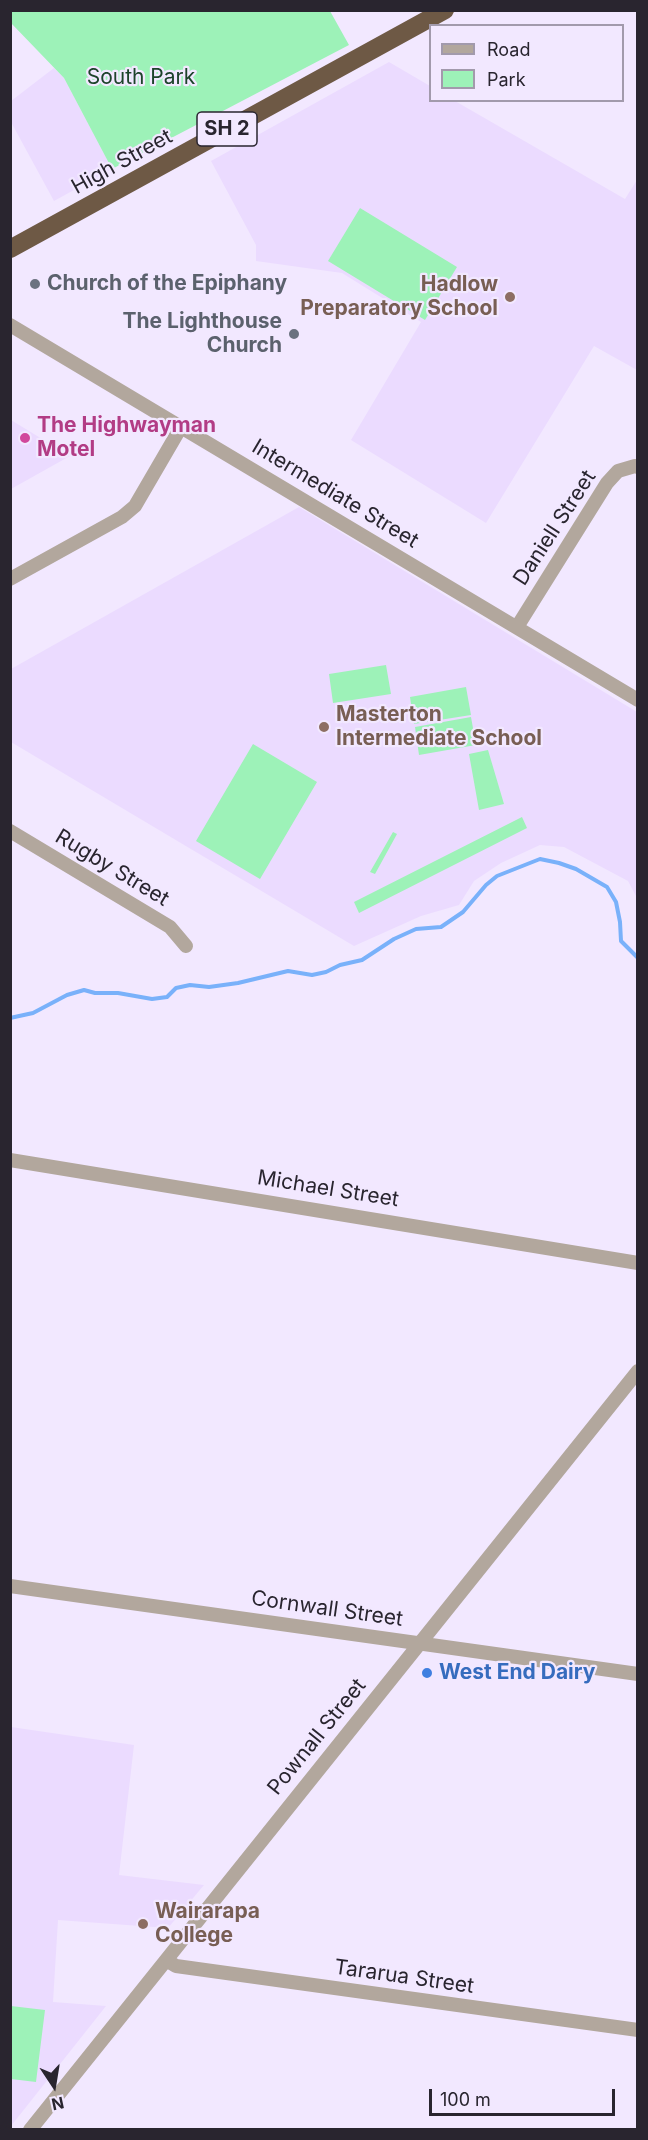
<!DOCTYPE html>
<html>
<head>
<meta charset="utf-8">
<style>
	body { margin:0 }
	#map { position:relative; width:648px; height:2140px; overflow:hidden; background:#f2e8ff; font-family:Inter,sans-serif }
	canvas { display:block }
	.frame { position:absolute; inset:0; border:12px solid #29252f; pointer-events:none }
	.legend { position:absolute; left:429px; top:24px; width:195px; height:78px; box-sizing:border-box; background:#f2e8ff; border:2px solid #a29aac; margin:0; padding:8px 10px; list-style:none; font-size:18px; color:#29252f }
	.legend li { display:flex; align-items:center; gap:12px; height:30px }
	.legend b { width:30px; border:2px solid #a29aac }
	.north { position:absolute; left:24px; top:2056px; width:60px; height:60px; -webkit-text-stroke:4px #f2e8ff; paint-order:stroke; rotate:168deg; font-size:16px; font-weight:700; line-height:24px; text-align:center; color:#29252f }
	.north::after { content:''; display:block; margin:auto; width:21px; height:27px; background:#29252f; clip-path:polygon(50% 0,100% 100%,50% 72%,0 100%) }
	.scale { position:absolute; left:429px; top:2089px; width:186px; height:27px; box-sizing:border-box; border:3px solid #29252f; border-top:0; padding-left:8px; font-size:18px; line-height:21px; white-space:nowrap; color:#29252f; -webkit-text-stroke:4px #f2e8ff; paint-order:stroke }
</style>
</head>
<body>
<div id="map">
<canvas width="648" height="2140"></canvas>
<div class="frame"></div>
<ul class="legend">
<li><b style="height:8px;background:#b2a79d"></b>Road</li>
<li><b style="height:16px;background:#9df2b8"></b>Park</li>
</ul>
<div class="north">N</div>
<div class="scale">100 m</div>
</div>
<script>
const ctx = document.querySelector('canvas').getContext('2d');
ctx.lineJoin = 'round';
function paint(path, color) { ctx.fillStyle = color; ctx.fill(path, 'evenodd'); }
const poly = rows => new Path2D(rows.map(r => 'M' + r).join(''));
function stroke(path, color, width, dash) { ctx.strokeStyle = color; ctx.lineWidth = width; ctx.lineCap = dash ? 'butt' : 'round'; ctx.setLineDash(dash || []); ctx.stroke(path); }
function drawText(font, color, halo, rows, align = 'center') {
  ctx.font = font + ' Inter,sans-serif'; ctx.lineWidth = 4.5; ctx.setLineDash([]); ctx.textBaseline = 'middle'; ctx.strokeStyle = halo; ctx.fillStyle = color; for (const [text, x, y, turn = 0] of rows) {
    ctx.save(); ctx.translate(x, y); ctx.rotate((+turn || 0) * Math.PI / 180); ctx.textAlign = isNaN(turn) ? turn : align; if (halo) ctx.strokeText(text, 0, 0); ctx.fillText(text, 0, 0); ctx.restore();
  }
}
paint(poly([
	[389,62,430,86,430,100,455,101,625,199,637,180,637,370,594,346,486,523,351,440,421,322,342,273,256,261,256,245,211,161],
	[54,68,64,78,112,169,54,201,11,122,11,101],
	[10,420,11,420,70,456,11,489],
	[299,507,637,712,637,910,636,896,628,881,564,847,540,845,501,863,474,881,459,905,421,916,354,946,11,742,11,669],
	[11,1727,134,1745,119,1875,204,1885,168,1928,58,1920,53,2002,106,2006,11,2126]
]), '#ebdbff');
paint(poly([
	[10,11,330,11,349,45,112,169,64,78,11,23],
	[360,208,457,267,425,320,328,261],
	[386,665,391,694,333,703,329,674],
	[466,687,471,715,414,724,410,697],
	[471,717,476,745,419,755,415,727],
	[253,744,317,782,260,879,196,841],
	[488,750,504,804,479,810,469,754],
	[522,817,527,828,359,913,354,902],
	[393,832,397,834,375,874,370,872],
	[11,2006,45,2010,36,2082,11,2079]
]), '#9df2b8');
stroke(poly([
	[10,1018,33,1013,67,995,84,990,95,993,118,993,152,999,167,997,176,988,190,985,209,987,238,983,288,971,312,975,326,972,340,965,362,960,394,939,416,929,441,927,463,912,486,885,497,876,540,859,559,863,576,869,607,887,616,902,620,922,621,941,638,958]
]), '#79b1fa', 4);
stroke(poly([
	[10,325,638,700],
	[10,579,122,517,135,506,181,427],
	[517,627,607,483,618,471,635,466,638,467],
	[10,831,170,927,186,946],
	[10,1160,638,1263],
	[10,1586,638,1674],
	[166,1960,176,1966,638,2030],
	[30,2130,638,1371]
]), '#b2a79d', 14);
stroke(poly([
	[10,249,445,10]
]), '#6e5945', 18);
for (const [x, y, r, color] of [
	[35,284,6,"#6b7280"],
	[510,297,6,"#8d6e63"],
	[294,334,6,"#6b7280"],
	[25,438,6,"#d1479c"],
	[324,727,6,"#8d6e63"],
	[427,1673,6,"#3f7fe0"],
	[143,1924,6,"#8d6e63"]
]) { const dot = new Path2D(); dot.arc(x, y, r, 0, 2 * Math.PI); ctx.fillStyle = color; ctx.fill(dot); stroke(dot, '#f2e8ff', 2); }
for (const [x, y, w] of [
	[227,129,60]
]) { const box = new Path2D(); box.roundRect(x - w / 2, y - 17, w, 34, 4.5); ctx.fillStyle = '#f2e8ff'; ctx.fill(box); stroke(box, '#29252f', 1.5); }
drawText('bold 20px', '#29252f', null, [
	["SH 2",227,129]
]);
drawText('21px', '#1d432b', '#f2e8ff', [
	["South Park",141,78]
]);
drawText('21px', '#29252f', '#f2e8ff', [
	["High Street",122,162,-29],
	["Intermediate Street",335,494,31],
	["Daniell Street",555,528,-57],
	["Rugby Street",112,868,31],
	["Michael Street",328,1189,9],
	["Cornwall Street",327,1609,8],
	["Pownall Street",317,1737,-51],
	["Tararua Street",404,1977,8]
]);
drawText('bold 21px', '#5b616d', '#f2e8ff', [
	["Church of the Epiphany",47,284],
	["The Lighthouse",282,322,"right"],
	["Church",282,346,"right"]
], 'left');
drawText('bold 21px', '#785e54', '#f2e8ff', [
	["Hadlow",498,285,"right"],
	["Preparatory School",498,309,"right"],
	["Masterton",336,715],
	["Intermediate School",336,739],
	["Wairarapa",155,1912],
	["College",155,1936]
], 'left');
drawText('bold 21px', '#b23c85', '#f2e8ff', [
	["The Highwayman",37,426],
	["Motel",37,450]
], 'left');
drawText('bold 21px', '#366cbe', '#f2e8ff', [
	["West End Dairy",439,1673]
], 'left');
</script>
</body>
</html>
